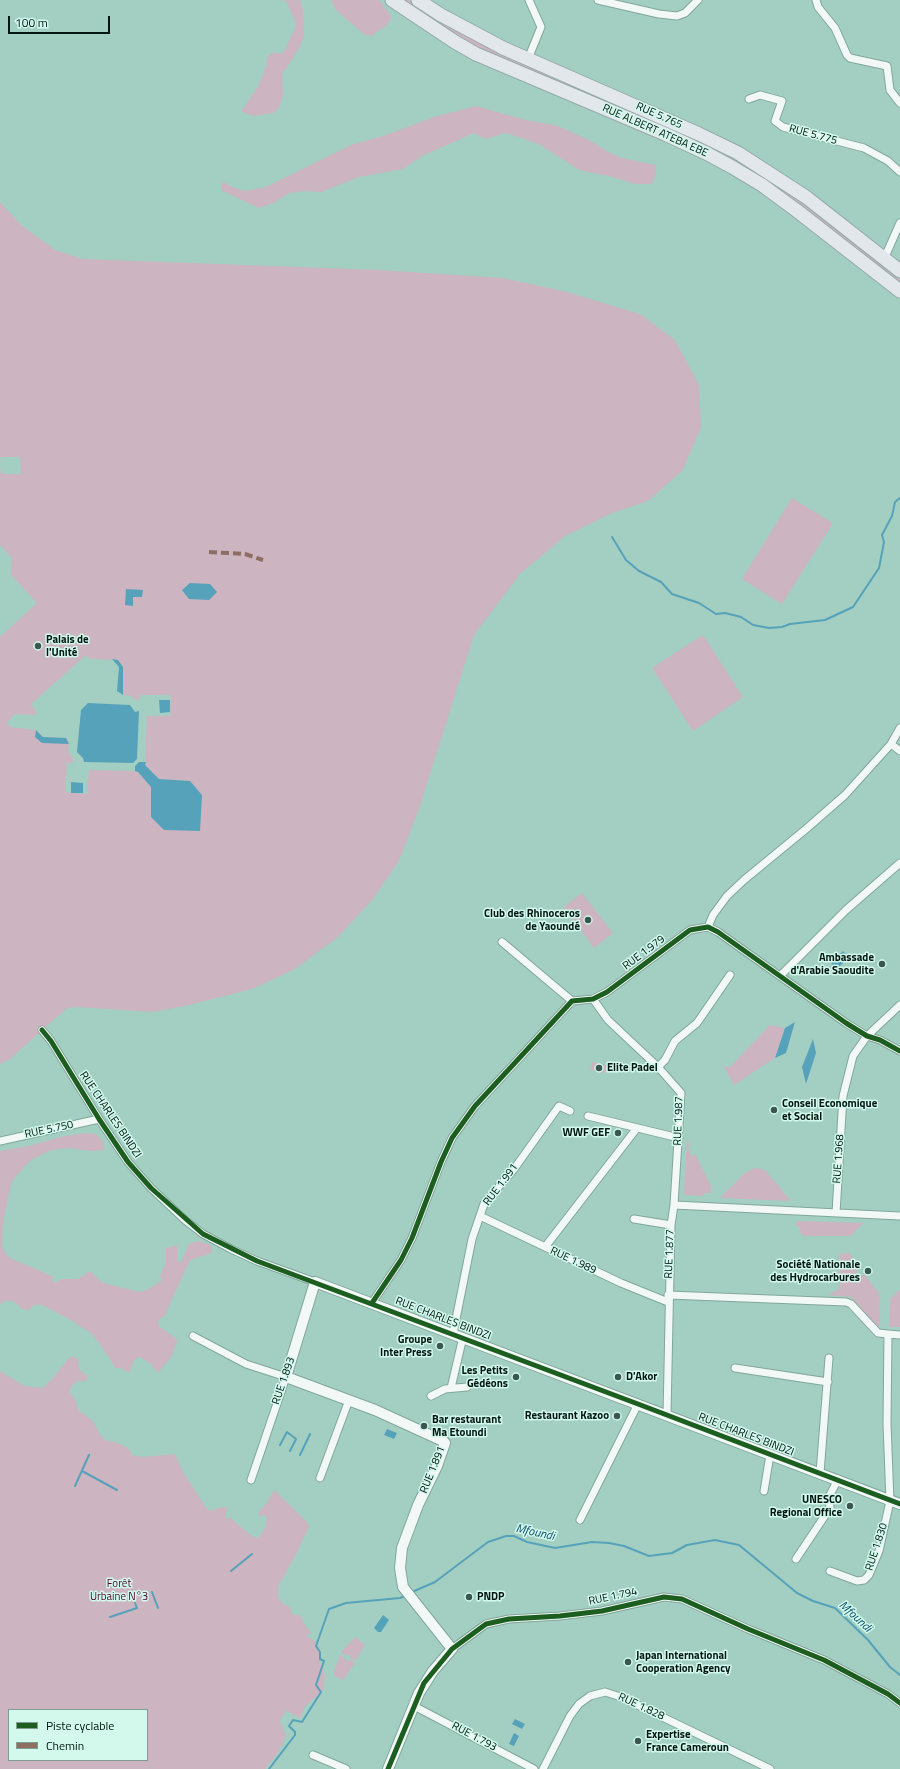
<!DOCTYPE html>
<html>
<head>
<meta charset="utf-8">
<style>
	body { margin:0 }
	#map { position:relative; width:900px; height:1769px; overflow:hidden; background:#a2cfc1; font-family:"Titillium Web",sans-serif }
	canvas { display:block }
	.legend { position:absolute; left:8px; top:1709px; width:140px; height:52px; box-sizing:border-box; background:#d2f9ec; border:1px solid #7e9e94; margin:0; padding:5px 7px; list-style:none; font-size:12px; color:#001610 }
	.legend li { display:flex; align-items:center; gap:8px; height:20px }
	.legend b { width:20px; border:1px solid #7e9e94 }
	.scale { position:absolute; left:8px; top:16px; width:102px; height:18px; box-sizing:border-box; border:2px solid #001610; border-top:0; padding-left:5px; font-size:12px; line-height:14px; white-space:nowrap; color:#001610; -webkit-text-stroke:3px #d2f9ec; paint-order:stroke }
</style>
</head>
<body>
<div id="map">
<canvas width="900" height="1769"></canvas>
<ul class="legend">
<li><b style="height:5px;background:#1b5e20"></b>Piste cyclable</li>
<li><b style="height:5px;background:#8d6e63"></b>Chemin</li>
</ul>
<div class="scale">100 m</div>
</div>
<script>
const ctx = document.querySelector('canvas').getContext('2d');
ctx.lineJoin = 'round';
function paint(path, color) { ctx.fillStyle = color; ctx.fill(path, 'evenodd'); }
const poly = rows => new Path2D(rows.map(r => 'M' + r).join(''));
function stroke(path, color, width, dash) { ctx.strokeStyle = color; ctx.lineWidth = width; ctx.lineCap = dash ? 'butt' : 'round'; ctx.setLineDash(dash || []); ctx.stroke(path); }
function drawText(font, color, halo, rows, align = 'center') {
  ctx.font = font + ' "Titillium Web",sans-serif'; ctx.lineWidth = 3; ctx.setLineDash([]); ctx.textBaseline = 'middle'; ctx.strokeStyle = halo; ctx.fillStyle = color; for (const [text, x, y, turn = 0] of rows) {
    ctx.save(); ctx.translate(x, y); ctx.rotate((+turn || 0) * Math.PI / 180); ctx.textAlign = isNaN(turn) ? turn : align; if (halo) ctx.strokeText(text, 0, 0); ctx.fillText(text, 0, 0); ctx.restore();
  }
}
paint(poly([
	[282,0,300,0,303,11,304,36,299,48,282,75,283,96,279,108,273,113,253,116,241,111,258,87,267,64,267,58,271,53,283,53,295,29,296,23,286,1],
	[331,0,379,0,389,13,391,19,387,25,377,32,372,36,365,35,336,10],
	[400,0,411,0,423,8,734,154,791,192,900,276,900,285,787,197,462,40],
	[476,106,526,120,558,126,593,142,606,151,622,158,655,165,656,173,652,184,635,184,613,177,579,170,539,144,506,133,485,139,474,133,422,156,403,169,359,177,321,192,307,191,289,193,274,203,259,208,221,190,221,184,224,182,232,187,245,191,266,187,351,145,386,135,434,117],
	[0,202,21,225,55,250,83,259,379,270,503,278,567,292,640,314,675,340,699,385,701,427,683,470,648,501,612,513,565,536,520,574,474,635,419,809,399,861,373,899,338,937,295,969,252,989,185,1006,152,1012,78,1007,67,1008,10,1059,0,1064,0,637,37,603,11,575,12,558,0,545,0,469,2,474,21,474,20,457,1,457,0,460],
	[85,656,91,659,118,660,123,667,123,695,131,696,134,699,139,700,140,695,171,695,170,716,147,716,145,765,159,779,190,781,202,795,199,831,151,817,151,787,138,772,135,771,89,770,87,794,65,792,67,763,73,763,73,758,68,752,69,741,66,738,43,737,36,730,10,727,7,722,15,714,36,715,36,711,31,704],
	[792,498,833,523,782,604,742,579],
	[703,635,743,697,693,731,652,668],
	[582,893,613,933,594,948,564,907],
	[770,1025,785,1028,775,1058,734,1085,724,1067,726,1066,729,1068],
	[592,1062,607,1066,605,1073,590,1070],
	[85,1133,96,1134,104,1143,104,1150,92,1151,69,1148,51,1150,31,1160,15,1177,11,1184,3,1222,2,1245,5,1253,10,1258,52,1276,54,1283,63,1279,78,1279,90,1271,103,1283,140,1292,149,1289,162,1280,160,1276,166,1263,166,1248,177,1245,177,1263,182,1260,189,1244,198,1241,211,1245,212,1253,190,1260,169,1306,165,1315,159,1320,158,1324,160,1327,178,1340,171,1357,158,1373,151,1364,140,1357,134,1360,129,1373,121,1368,115,1368,111,1360,105,1353,105,1351,92,1334,71,1320,42,1305,34,1305,29,1310,22,1309,14,1301,4,1301,0,1305,0,1151,29,1146,60,1137],
	[687,1139,690,1146,688,1147,691,1156,695,1154,711,1186,711,1193,704,1193,704,1196,684,1195],
	[755,1168,765,1170,791,1201,720,1198,745,1173],
	[797,1221,864,1223,850,1236,804,1236,800,1233,800,1227,796,1226],
	[849,1253,861,1267,856,1272,860,1277,864,1274,879,1293,880,1326,877,1326,851,1297,828,1295,839,1289,840,1254],
	[900,1289,900,1327,889,1327,890,1299],
	[72,1356,78,1359,79,1370,88,1376,86,1381,77,1381,72,1386,69,1391,76,1401,78,1410,92,1420,101,1436,105,1440,118,1443,129,1449,132,1455,143,1457,175,1454,183,1472,207,1509,211,1511,222,1507,228,1508,226,1513,226,1518,230,1518,252,1536,258,1538,265,1529,267,1519,265,1515,259,1516,258,1513,266,1504,274,1490,308,1523,309,1527,296,1554,278,1587,278,1597,283,1604,289,1606,293,1615,300,1615,305,1625,312,1634,308,1634,307,1637,312,1639,320,1649,320,1663,325,1674,323,1691,305,1706,300,1719,286,1710,280,1721,286,1736,278,1753,265,1769,0,1769,0,1371,24,1386,43,1388,52,1379,68,1359],
	[9,1710,147,1710,147,1760,9,1760],
	[355,1637,365,1645,355,1661,351,1659,350,1655,345,1655,341,1652],
	[340,1655,344,1657,346,1661,350,1660,355,1663,343,1680,333,1675]
]), '#ccb4c0');
paint(poly([
	[190,583,210,584,217,592,209,600,189,599,182,590],
	[126,589,143,590,142,597,133,597,133,606,125,605],
	[112,659,118,660,123,667,123,695,117,691,119,667],
	[159,700,170,700,170,712,160,713],
	[88,703,130,705,135,712,139,711,137,759,133,763,84,762,83,758,77,752,81,710],
	[36,730,43,737,66,738,69,744,42,743,35,737],
	[139,762,146,762,145,765,159,779,190,781,202,795,200,831,164,830,151,817,151,787,138,772,135,771,135,766],
	[71,782,83,783,83,793,71,793],
	[843,951,849,957,837,969,831,963],
	[795,1022,786,1053,775,1058,785,1028],
	[813,1039,816,1053,806,1084,802,1067],
	[387,1429,397,1433,394,1439,384,1435],
	[383,1615,389,1620,381,1632,378,1632,374,1628],
	[515,1719,525,1724,522,1729,512,1724],
	[514,1733,519,1736,514,1746,509,1744]
]), '#57a2bb');
stroke(poly([
	[612,537,626,560,639,571,661,582,672,594,699,603,716,614,725,613,741,617,753,625,769,628,782,627,790,624,825,620,853,607,879,568,884,542,882,535,892,516,895,502,900,498],
	[280,1445,287,1432,296,1439,290,1451],
	[300,1455,310,1434],
	[82,1471,117,1490],
	[75,1486,89,1455],
	[231,1571,252,1554],
	[152,1592,158,1608],
	[412,1592,435,1582,488,1542,506,1536,514,1536,527,1542,555,1548,592,1542,609,1543,624,1546,649,1556,672,1553,687,1545,715,1540,739,1545,797,1593,813,1601,835,1608,868,1640,890,1667,900,1675],
	[110,1617,137,1608,135,1603],
	[269,1769,295,1735,295,1732,289,1726,293,1720,302,1722,321,1692,316,1685,324,1661,320,1659,320,1652,316,1646,329,1609,346,1603,400,1598,405,1596]
]), '#57a2bb', 2);
const street = poly([
	[598,0,659,14,677,16,685,13,698,0],
	[816,0,818,7,835,28,847,55,850,58,887,66,890,90,900,103],
	[528,59,541,27,529,0],
	[749,99,760,95,782,101,775,121,783,127,864,148,888,161,900,172],
	[884,259,900,223],
	[891,744,900,751],
	[708,927,713,915,727,896,744,880,806,829,845,795,891,744,900,728],
	[502,942,572,1001],
	[781,975,846,910,900,863],
	[593,999,608,1020,658,1067,681,1093,674,1205,671,1225,667,1415],
	[42,1030,51,1041,99,1119,128,1162,151,1188,185,1220,203,1234,231,1249,257,1261,315,1282],
	[658,1067,665,1060,675,1041,697,1023,730,975],
	[588,1116,679,1138],
	[0,1141,99,1119],
	[674,1205,900,1216],
	[836,1213,843,1096,853,1056,867,1036,900,1005],
	[480,1216,621,1283,668,1302],
	[634,1219,671,1225],
	[545,1247,637,1128],
	[668,1295,846,1302,851,1304,878,1333,888,1334,887,1424,890,1501,879,1551,869,1575,864,1580,857,1581,830,1571],
	[372,1303,401,1260,412,1238,441,1162,452,1138,475,1106,572,1001,593,999,607,992,690,930,708,927,718,932,846,1023,867,1036,880,1040,900,1051],
	[453,1334,472,1239,484,1204,514,1169,559,1106,570,1111],
	[888,1334,900,1335],
	[193,1336,246,1364,286,1377,251,1480],
	[735,1368,828,1382],
	[451,1388,463,1337],
	[431,1396,445,1389,467,1387],
	[820,1473,829,1358],
	[320,1478,349,1400],
	[764,1491,770,1455],
	[580,1520,638,1404],
	[796,1559,830,1508,829,1497,838,1479],
	[452,1649,486,1624,509,1619,560,1616,602,1611,664,1597,682,1599,748,1629,824,1660,888,1694,900,1703],
	[414,1706,534,1769],
	[313,1755,346,1769],
	[543,1769,570,1716,579,1704,590,1696,605,1692,621,1697,770,1769]
]);
const secondary = poly([
	[388,1769,419,1693,433,1671,452,1649,403,1587,400,1568,402,1548,418,1505,437,1466,445,1443,443,1441,375,1410,286,1377,315,1282,900,1504]
]);
const highway = poly([
	[392,0,455,42,476,54,665,134,706,153,732,167,762,185,796,210,900,291],
	[418,0,441,15,503,48,699,134,738,153,806,197,900,271]
]);
stroke(street, '#82a69b', 9);
stroke(secondary, '#82a69b', 12);
stroke(highway, '#95aaa9', 15);
stroke(street, '#f1f8f6', 7);
stroke(secondary, '#f1f8f6', 10);
stroke(highway, '#e2e7eb', 13);
stroke(poly([
	[209,552,245,554,263,560]
]), '#8d6e63', 4, [8, 4]);
stroke(poly([
	[42,1030,51,1041,99,1119,128,1162,151,1188,203,1234,257,1261,638,1404,900,1504],
	[372,1303,401,1260,412,1238,441,1162,452,1138,475,1106,572,1001,593,999,607,992,690,930,708,927,718,932,846,1023,867,1036,880,1040,900,1051],
	[388,1769,424,1683,452,1649,486,1624,509,1619,560,1616,602,1611,664,1597,682,1599,748,1629,824,1660,888,1694,900,1703]
]), '#1b5e20', 5);
for (const [x, y, r, color] of [
	[38,646,4,"#39574e"],
	[588,920,4,"#39574e"],
	[882,964,4,"#39574e"],
	[599,1068,4,"#39574e"],
	[774,1110,4,"#39574e"],
	[618,1133,4,"#39574e"],
	[868,1271,4,"#39574e"],
	[440,1346,4,"#39574e"],
	[516,1377,4,"#39574e"],
	[618,1377,4,"#39574e"],
	[617,1416,4,"#39574e"],
	[424,1426,4,"#39574e"],
	[850,1506,4,"#39574e"],
	[469,1597,4,"#39574e"],
	[628,1662,4,"#39574e"],
	[638,1741,4,"#39574e"]
]) { const dot = new Path2D(); dot.arc(x, y, r, 0, 2 * Math.PI); ctx.fillStyle = color; ctx.fill(dot); stroke(dot, '#d2f9ec', 1.5); }
drawText('11px', '#001610', '#d2f9ec', [
	["RUE 5.765",659,116,24],
	["RUE ALBERT ATEBA EBE",655,131,24],
	["RUE 5.775",813,135,15],
	["RUE 1.979",644,953,-37],
	["RUE CHARLES BINDZI",110,1115,56],
	["RUE 1.987",679,1121,-88],
	["RUE 5.750",49,1130,-12],
	["RUE 1.968",839,1159,-86],
	["RUE 1.991",501,1185,-53],
	["RUE 1.877",670,1254,-88],
	["RUE 1.989",573,1261,25],
	["RUE CHARLES BINDZI",443,1319,21],
	["RUE 1.893",284,1381,-71],
	["RUE CHARLES BINDZI",746,1435,21],
	["RUE 1.891",433,1470,-68],
	["RUE 1.830",877,1547,-72],
	["RUE 1.794",613,1597,-12],
	["RUE 1.828",641,1707,25],
	["RUE 1.793",474,1737,28]
]);
drawText('bold 11px', '#001610', '#d2f9ec', [
	["Palais de",46,640],
	["l'Unité",46,653],
	["Club des Rhinoceros",580,914,"right"],
	["de Yaoundé",580,927,"right"],
	["Ambassade",874,958,"right"],
	["d'Arabie Saoudite",874,971,"right"],
	["Elite Padel",607,1068],
	["Conseil Economique",782,1104],
	["et Social",782,1117],
	["WWF GEF",610,1133,"right"],
	["Société Nationale",860,1265,"right"],
	["des Hydrocarbures",860,1278,"right"],
	["Groupe",432,1340,"right"],
	["Inter Press",432,1353,"right"],
	["Les Petits",508,1371,"right"],
	["Gédéons",508,1384,"right"],
	["D'Akor",626,1377],
	["Restaurant Kazoo",609,1416,"right"],
	["Bar restaurant",432,1420],
	["Ma Etoundi",432,1433],
	["UNESCO",842,1500,"right"],
	["Regional Office",842,1513,"right"],
	["PNDP",477,1597],
	["Japan International",636,1656],
	["Cooperation Agency",636,1669],
	["Expertise",646,1735],
	["France Cameroun",646,1748]
], 'left');
drawText('11px', '#4d062d', '#d2f9ec', [
	["Forêt",119,1584],
	["Urbaine N°3",119,1597]
]);
drawText('italic 12px', '#064e6c', '#d2f9ec', [
	["Mfoundi",535,1533,12],
	["Mfoundi",855,1617,43]
]);
</script>
</body>
</html>
